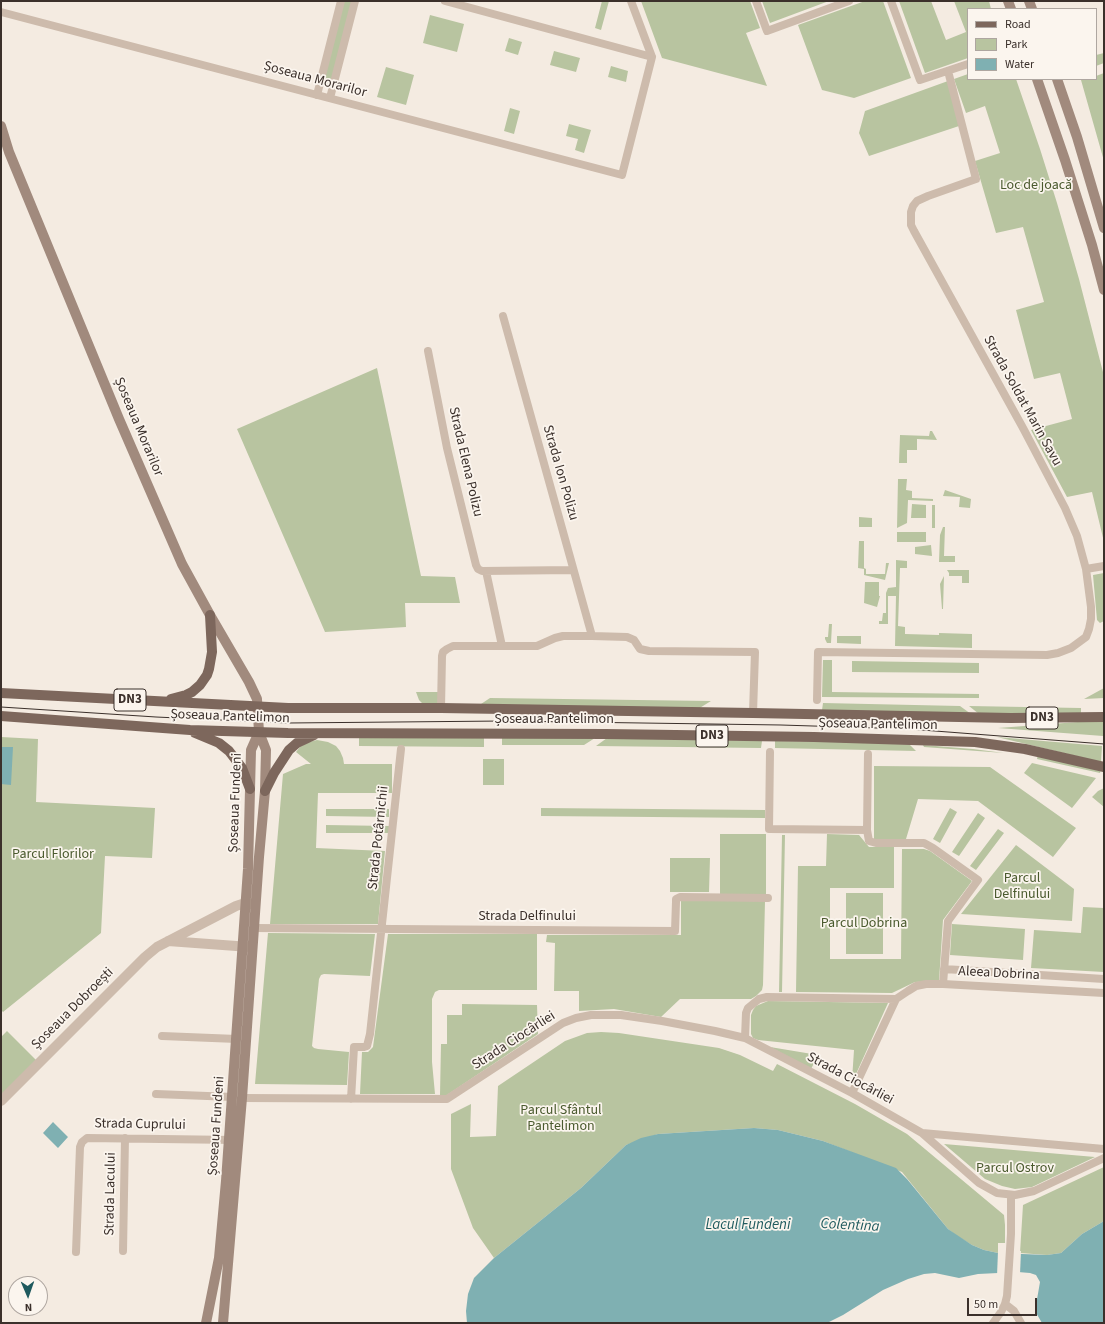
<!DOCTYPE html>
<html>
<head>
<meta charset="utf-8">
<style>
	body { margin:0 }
	#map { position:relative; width:1105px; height:1324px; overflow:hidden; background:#f4ebe1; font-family:"Source Sans 3",sans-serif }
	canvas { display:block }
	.frame { position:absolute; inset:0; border:2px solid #3b302b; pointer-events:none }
	.legend { position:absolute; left:967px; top:8px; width:130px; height:72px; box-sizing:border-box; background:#fbf5ee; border:1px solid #aea6a0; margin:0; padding:5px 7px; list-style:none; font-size:12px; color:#3b302b }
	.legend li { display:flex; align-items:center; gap:8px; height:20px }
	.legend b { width:20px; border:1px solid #aea6a0 }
	.north { position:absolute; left:8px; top:1276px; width:40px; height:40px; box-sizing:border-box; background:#fbf5ee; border:1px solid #aea6a0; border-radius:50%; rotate:178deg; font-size:11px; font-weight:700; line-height:16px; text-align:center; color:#3b302b }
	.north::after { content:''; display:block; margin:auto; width:14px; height:18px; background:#1f5a5e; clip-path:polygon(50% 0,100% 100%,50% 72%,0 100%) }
	.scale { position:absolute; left:967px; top:1298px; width:70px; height:18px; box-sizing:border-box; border:2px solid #3b302b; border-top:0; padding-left:5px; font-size:12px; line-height:14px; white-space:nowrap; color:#3b302b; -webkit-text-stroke:3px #fbf5ee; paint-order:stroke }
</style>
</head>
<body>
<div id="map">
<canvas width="1105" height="1324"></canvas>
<div class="frame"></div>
<ul class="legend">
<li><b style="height:5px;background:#7d675c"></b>Road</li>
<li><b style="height:11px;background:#b8c4a0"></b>Park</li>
<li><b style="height:11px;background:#7fb0b2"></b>Water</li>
</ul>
<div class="north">N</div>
<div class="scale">50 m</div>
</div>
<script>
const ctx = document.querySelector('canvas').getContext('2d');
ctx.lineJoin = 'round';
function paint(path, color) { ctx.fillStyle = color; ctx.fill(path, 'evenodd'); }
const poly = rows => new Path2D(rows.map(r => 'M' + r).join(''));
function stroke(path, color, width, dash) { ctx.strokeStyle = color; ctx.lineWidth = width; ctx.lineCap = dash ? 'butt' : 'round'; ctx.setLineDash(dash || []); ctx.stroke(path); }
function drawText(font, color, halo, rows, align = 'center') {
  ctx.font = font + ' "Source Sans 3",sans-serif'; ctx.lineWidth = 3.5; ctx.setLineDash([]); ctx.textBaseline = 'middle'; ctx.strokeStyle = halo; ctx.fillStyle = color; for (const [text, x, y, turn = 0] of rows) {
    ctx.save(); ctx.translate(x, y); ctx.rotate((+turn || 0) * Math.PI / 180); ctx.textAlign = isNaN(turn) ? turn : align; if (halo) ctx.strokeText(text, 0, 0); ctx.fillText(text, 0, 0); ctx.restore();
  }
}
paint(poly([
	[343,1,354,1,331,83,328,84,325,83,323,81],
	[602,1,609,1,601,30,595,28],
	[641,1,750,1,760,28,746,33,767,86,662,58],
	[762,1,829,1,770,23],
	[865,1,883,1,911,78,854,98,822,90,798,25],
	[899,1,931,1,946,40,966,32,954,1,989,1,991,9,968,9,968,58,925,73],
	[430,15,464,24,457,52,423,43],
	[509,38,522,42,518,55,505,51],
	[554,51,580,58,576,72,550,65],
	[1104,53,1104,63,1096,66,1096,55],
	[611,66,628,71,626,82,608,77],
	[386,67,414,75,406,105,377,97],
	[1104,73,1104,161,1081,80,1096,79,1096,76],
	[968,74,968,79,1016,79,1040,149,1057,203,1079,279,1104,376,1104,542,1092,492,1067,497,1031,430,1072,419,1060,373,1034,379,1016,310,1044,302,1023,227,996,233,975,161,1000,153,985,106,966,113,954,79],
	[948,81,959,126,869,156,859,133,865,111],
	[510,108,520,111,514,134,504,131],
	[569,124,591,130,584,153,575,150,578,139,566,136],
	[377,368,421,576,455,577,460,603,405,603,406,627,325,632,237,429],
	[930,431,932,431,937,440,917,439,917,450,907,450,907,463,899,463,900,435,929,436],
	[898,479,907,479,906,490,912,491,912,498,933,499,933,501,908,500,907,523,897,528],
	[945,490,971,499,970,508,959,507,960,497,943,496],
	[912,504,926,505,926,518,911,518],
	[932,505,935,505,935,528,932,528],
	[859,517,872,518,872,527,859,527],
	[943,527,945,527,944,556,955,556,955,562,939,562,940,535],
	[897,532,926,532,926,542,897,542],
	[859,541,864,541,864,568,866,569,866,574,885,574,886,563,889,563,885,580,864,575,864,569,858,568],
	[931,545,932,556,915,554,915,547],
	[896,560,907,561,907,568,900,568,898,626,905,627,905,634,939,635,939,633,972,634,972,648,895,646,896,596,888,596,888,624,879,624,879,621,882,621,883,613,886,613,886,593,888,588,896,587],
	[947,570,969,570,969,583,962,583,962,576,949,576,949,573],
	[1104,573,1104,621,1100,623,1097,620,1093,575],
	[944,576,943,609,942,609,940,584],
	[865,582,879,582,879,596,880,596,877,607,864,603],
	[829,624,832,624,831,643,827,643,825,639,825,637,828,637],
	[837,636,861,636,861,644,837,643],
	[823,660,832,660,832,692,979,694,979,698,822,697],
	[852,661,979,663,979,673,852,672],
	[1104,688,1104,698,1084,699],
	[416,692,440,692,439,707,424,705,419,700],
	[490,698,711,701,698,709,478,706],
	[823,703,960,706,971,714,822,710],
	[969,706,1081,708,1081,715,979,714],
	[1104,720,1103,736,998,728],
	[359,736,484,736,484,747,359,746],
	[1,737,38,739,36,802,155,808,152,858,105,856,101,933,3,1012,1,1010],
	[502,737,595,738,584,745,502,745],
	[997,737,1102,746,1101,762],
	[607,738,762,741,761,748,596,746],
	[317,740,328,742,336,746,340,751,343,758,344,764,392,764,392,793,318,793,316,848,385,851,378,924,270,924,283,774,306,764,311,764,296,752,300,747,309,742],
	[775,741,908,743,916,751,775,748],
	[923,745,973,749,1004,753,924,747],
	[1038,754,1101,769,1100,773,1037,759],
	[483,759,504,759,504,785,483,785],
	[1032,763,1096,778,1072,808,1024,773],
	[874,766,990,767,1076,828,1053,857,978,801,918,799,906,839,874,839],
	[1104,788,1104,807,1092,797,1098,791],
	[541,808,765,810,765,818,541,816],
	[950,808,957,812,940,843,933,839],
	[326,809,389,809,389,817,326,816],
	[978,813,985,818,959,856,952,852],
	[326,825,389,826,389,833,326,833],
	[998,829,1004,833,976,870,970,866],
	[720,834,766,834,766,894,720,894],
	[827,834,859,835,869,847,894,847,894,888,830,888,830,959,901,959,902,849,924,849,930,851,972,881,943,920,939,981,915,982,892,993,796,992,798,866,826,866],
	[782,835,785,835,782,992,779,992],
	[1016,845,1074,889,1072,921,961,914],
	[670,858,710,858,709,892,670,892],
	[846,893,883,893,883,954,846,954],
	[681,901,765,901,763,985,762,990,756,996,751,999,680,999,661,1017,614,1009,579,1011,579,991,554,991,555,943,546,942,547,935,681,935],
	[1083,907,1104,908,1104,972,1031,968,1034,930,1081,933],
	[952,924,1025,929,1023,960,950,955],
	[268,933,375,934,370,976,324,974,321,975,319,979,312,1046,314,1048,318,1049,349,1052,347,1085,255,1084],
	[388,934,537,934,537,990,439,990,435,992,432,999,432,1062,435,1094,360,1094,362,1052,368,1052,373,1047],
	[768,1001,888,1003,856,1074,852,1080,854,1050,758,1040,753,1038,751,1034,751,1015,753,1010,756,1006],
	[462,1004,537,1005,538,1034,447,1095,440,1095,441,1044,447,1044,447,1015,462,1015],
	[7,1031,36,1060,1,1095,1,1037],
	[601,1032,619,1033,719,1048,740,1055,773,1071,777,1064,855,1104,907,1134,1004,1215,1005,1225,1005,1243,998,1243,998,1253,984,1250,972,1245,957,1236,948,1229,902,1172,823,1141,778,1130,754,1128,658,1134,626,1145,581,1188,494,1258,473,1228,451,1169,451,1114,471,1104,470,1137,496,1136,498,1086,565,1041,587,1033],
	[770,1047,818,1055,811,1069],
	[944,1144,1095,1157,1032,1187,1015,1189,1002,1186,985,1179],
	[1104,1167,1104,1221,1082,1234,1061,1253,1047,1255,1020,1253,1023,1205]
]), '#b8c4a0');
paint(poly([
	[1,747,13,747,11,785,1,784],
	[53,1122,68,1137,58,1148,43,1133],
	[754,1128,778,1130,823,1141,896,1168,907,1179,948,1229,972,1245,984,1250,998,1253,1047,1255,1061,1253,1082,1234,1104,1221,1104,1323,1042,1323,1035,1311,1040,1282,1036,1275,1030,1273,1018,1272,978,1274,959,1278,935,1273,924,1274,908,1279,883,1290,843,1315,827,1323,467,1323,466,1311,468,1294,474,1278,494,1258,581,1188,626,1145,641,1138,658,1134]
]), '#7fb0b2');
paint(poly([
	[998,1251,1021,1251,1020,1274,997,1276]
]), '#f4ebe1');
stroke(poly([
	[445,1,652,57],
	[756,1,767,31,849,1],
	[891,1,920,80,968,64],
	[1,12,622,175,652,57,631,1],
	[948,71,976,179,928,196,917,201,913,206,911,212,911,225,914,231,1023,428,1065,508,1077,536,1086,569,1104,566],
	[317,95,341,1],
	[330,98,355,1],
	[503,316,592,636],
	[428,351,447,448,476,565,478,569,482,571,573,570],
	[486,571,502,646],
	[817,700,818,652,1047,655,1058,653,1071,648,1086,637,1089,629,1091,619,1091,607,1086,569],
	[441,708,442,656,443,652,447,649,453,646,537,646,555,638,563,636,592,636,627,637,634,640,640,649,649,651,755,652,753,713],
	[770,752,769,829,867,830],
	[868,754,867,830,869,841,876,843,924,843,933,848,978,880,948,921,943,984],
	[254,928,675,931,676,902,676,899,680,897,768,898],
	[944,969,1104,979],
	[162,1036,237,1039],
	[745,1038,746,1013,748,1008,759,999,767,997,896,999],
	[852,1093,896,999,908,991,916,986,926,984,943,984,1104,993],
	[156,1094,233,1097],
	[242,1098,447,1099,563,1023,576,1018,591,1015,621,1015,662,1021,715,1031,745,1038,852,1093,922,1133,979,1183,997,1193,1015,1195,1034,1191,1104,1158],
	[351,1099,354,1047,364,1047,367,1046,370,1034,401,749],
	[922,1133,1104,1149],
	[123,1251,125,1138],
	[76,1252,80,1147,82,1142,87,1138,235,1140],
	[1005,1304,1014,1311,1021,1323],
	[993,1323,1001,1312,1005,1304,1007,1296,1011,1234,1011,1195]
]), '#cdbbac', 8);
stroke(poly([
	[168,941,250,947],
	[1,1101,145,957,157,947,236,906,242,904,254,904]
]), '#cdbbac', 10);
stroke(poly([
	[1008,1,1011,9],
	[1029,1,1032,9],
	[1037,79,1065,160,1092,245,1104,290],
	[1057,79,1077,137,1104,228],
	[1,126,9,152,119,419,182,564,210,615,249,682,257,699,259,732,266,750,265,791,259,857,242,1098,223,1323],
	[206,1323,219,1258,226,1181,248,869,251,750,259,732]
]), '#a18a7d', 10);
stroke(poly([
	[1,693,288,708,441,708,753,713,1011,718,1104,717],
	[171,699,186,695,192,692,200,685,207,675,209,669,212,652,210,615],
	[1,716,190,730,288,733,606,734,814,737,975,742,1025,749,1104,767],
	[195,733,219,743,229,751,242,768,250,789],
	[265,791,274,773,289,750,297,743,314,735]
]), '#7d675c', 10);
stroke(poly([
	[1,707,156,717,288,723,503,721,781,725,909,729,1104,744]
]), '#3b302b', 1);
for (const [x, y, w] of [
	[130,700,32],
	[1042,718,32],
	[712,736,32]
]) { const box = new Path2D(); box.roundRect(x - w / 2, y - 11, w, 22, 3); ctx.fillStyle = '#fbf5ee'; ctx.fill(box); stroke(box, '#3b302b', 1); }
drawText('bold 13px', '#3b302b', null, [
	["DN3",130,700],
	["DN3",1042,718],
	["DN3",712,736]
]);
drawText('14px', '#3b302b', '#fbf5ee', [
	["Șoseaua Morarilor",315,80,15],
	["Strada Soldat Marin Savu",1022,401,61],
	["Șoseaua Morarilor",138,427,67],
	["Strada Elena Polizu",465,462,77],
	["Strada Ion Polizu",560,473,74],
	["Șoseaua Pantelimon",230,717,2],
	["Șoseaua Pantelimon",554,720],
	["Șoseaua Pantelimon",878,725,1],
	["Șoseaua Fundeni",236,803,-88],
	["Strada Potârnichii",379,838,-84],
	["Strada Delfinului",527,917],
	["Aleea Dobrina",999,974,3],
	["Șoseaua Dobroești",73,1009,-45],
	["Strada Ciocârliei",514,1041,-33],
	["Strada Ciocârliei",850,1079,28],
	["Strada Cuprului",140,1125,1],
	["Șoseaua Fundeni",217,1126,-86],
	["Strada Lacului",111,1194,-89]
]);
drawText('14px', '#4a5a2e', '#fbf5ee', [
	["Loc de joacă",1036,186],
	["Parcul Florilor",53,855],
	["Parcul",1022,879],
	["Delfinului",1022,895],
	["Parcul Dobrina",864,924],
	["Parcul Sfântul",561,1111],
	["Pantelimon",561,1127],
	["Parcul Ostrov",1015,1169]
]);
drawText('italic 15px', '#1f5a5e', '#fbf5ee', [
	["Lacul Fundeni",748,1226],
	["Colentina",850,1226,3]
]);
</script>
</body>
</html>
